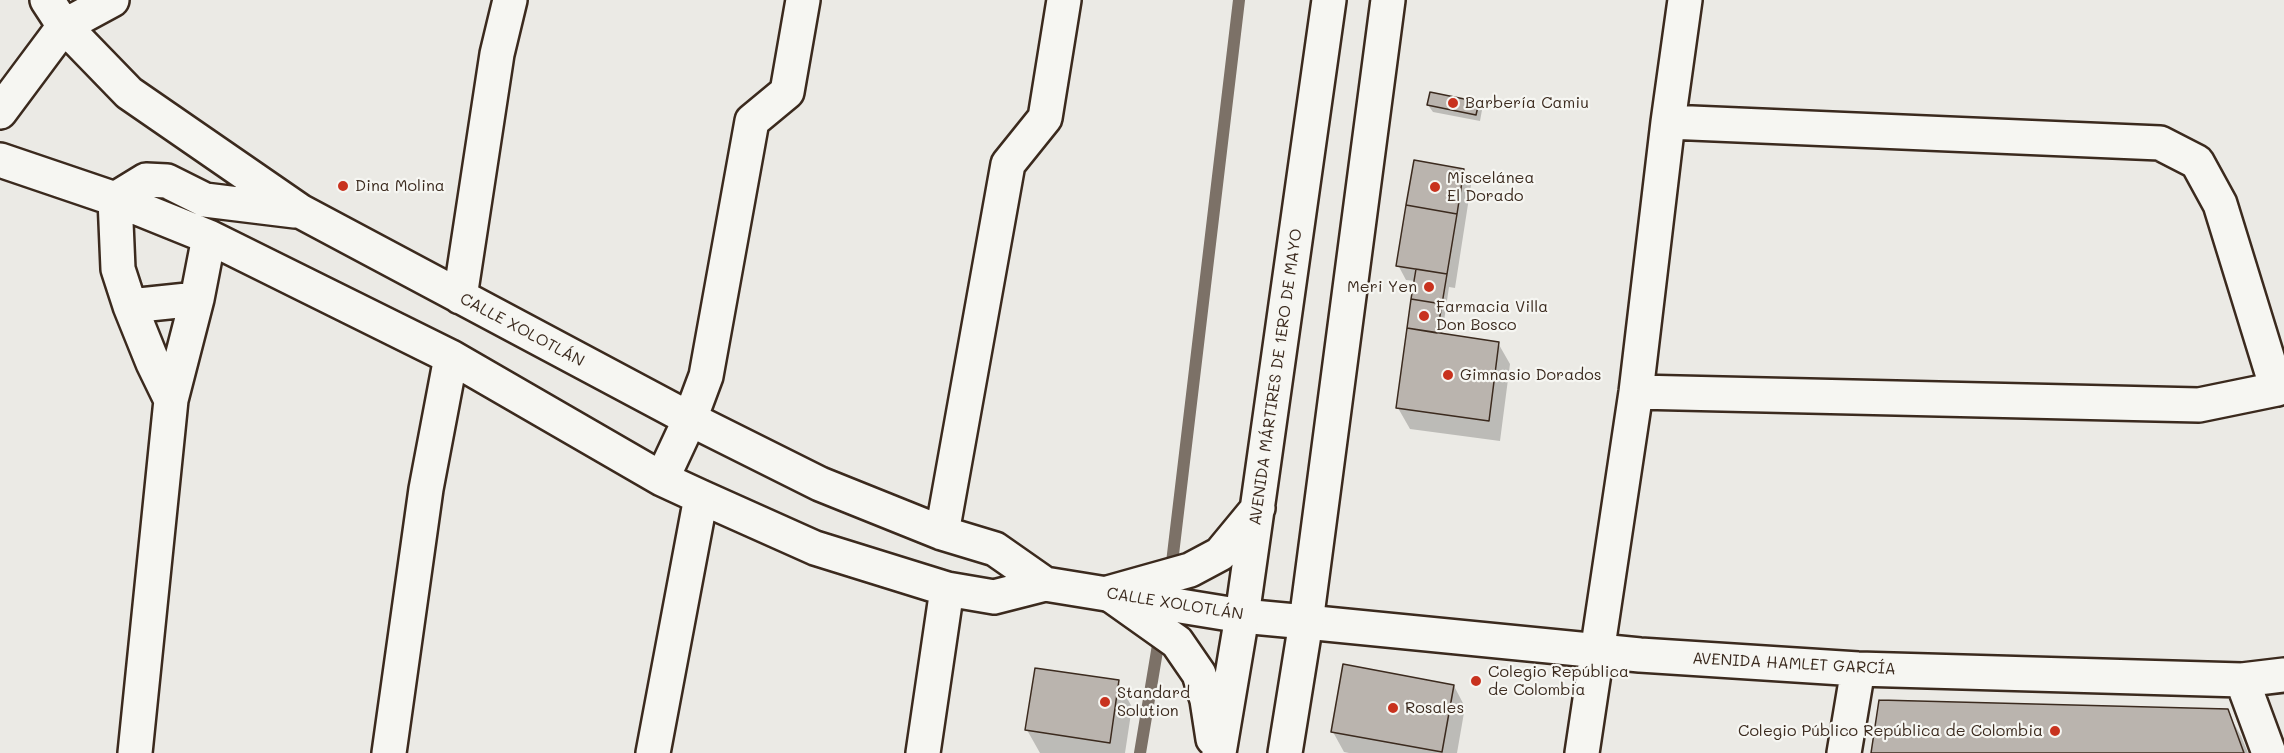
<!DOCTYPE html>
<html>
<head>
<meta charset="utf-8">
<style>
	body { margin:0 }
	canvas { display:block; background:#ebeae5 }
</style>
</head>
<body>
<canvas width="2284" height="753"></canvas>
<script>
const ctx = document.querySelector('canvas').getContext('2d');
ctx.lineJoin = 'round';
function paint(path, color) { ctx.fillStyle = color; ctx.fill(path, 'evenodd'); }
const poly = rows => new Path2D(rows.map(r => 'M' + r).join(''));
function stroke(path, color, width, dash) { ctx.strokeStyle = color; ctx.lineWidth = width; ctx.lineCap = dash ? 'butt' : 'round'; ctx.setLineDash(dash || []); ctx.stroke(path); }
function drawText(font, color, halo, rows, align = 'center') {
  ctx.font = font + ' Mali,sans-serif'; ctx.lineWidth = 4.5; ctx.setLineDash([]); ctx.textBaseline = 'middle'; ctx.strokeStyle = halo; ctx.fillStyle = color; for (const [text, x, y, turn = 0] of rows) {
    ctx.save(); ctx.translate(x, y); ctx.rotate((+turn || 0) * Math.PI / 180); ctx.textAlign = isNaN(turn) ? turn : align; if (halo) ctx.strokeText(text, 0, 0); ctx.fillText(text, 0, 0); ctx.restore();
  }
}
paint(poly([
	[1478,103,1482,110,1480,121,1433,112,1428,105],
	[1463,170,1471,185,1455,288,1449,287,1442,335,1498,343,1510,364,1500,441,1410,429,1398,408,1415,281,1406,280,1398,265],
	[1118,682,1132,707,1125,753,1040,753,1027,730],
	[1454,686,1465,707,1457,753,1349,753,1344,752,1333,732],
	[2227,711,2241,736,2248,753,1872,753]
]), '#0003');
stroke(poly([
	[1171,571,1239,0],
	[1140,753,1160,633]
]), '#7c7167', 12);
const building = poly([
	[1430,92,1479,102,1476,115,1427,105,1430,92],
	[1414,160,1464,169,1457,214,1406,205,1414,160],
	[1406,205,1457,214,1447,274,1396,266,1406,205],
	[1416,269,1447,274,1442,304,1411,299,1416,269],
	[1411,299,1442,304,1437,333,1407,328,1411,299],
	[1407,328,1499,342,1489,421,1396,408,1407,328],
	[1343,664,1454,685,1442,752,1331,732,1343,664],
	[1035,668,1119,680,1110,743,1025,730,1035,668],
	[1879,700,2228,709,2244,753,1871,753,1879,700]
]);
paint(building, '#bab4ae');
stroke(building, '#3b2a1e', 1.5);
const minor = poly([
	[47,0,64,26,129,93,300,211,690,419,820,484,942,533,995,549,1045,584],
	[0,112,64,26,112,0],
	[1668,122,2160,143,2197,162,2220,204,2277,389],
	[0,160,115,199,209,237,451,357,662,479,701,497,815,548,947,589,994,597,1045,584,1242,616,1306,622,1640,655,1858,669,2242,680,2284,675],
	[115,199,118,269,130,306,153,363,171,400],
	[115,199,146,180,167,181,205,200,295,211],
	[460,297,497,54,510,0],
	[130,306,197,299],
	[1636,392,2199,405,2277,389,2284,386],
	[662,479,690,419,706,376,752,121,787,92,803,0],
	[942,533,1008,164,1045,118,1064,0],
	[2242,680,2269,753],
	[135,753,171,400,197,299,209,237],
	[389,753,426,489,451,357],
	[653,753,701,497],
	[923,753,947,589],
	[1582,753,1636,392,1668,122,1685,0],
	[1844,753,1858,669]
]);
const major = poly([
	[1108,593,1177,642,1199,674,1207,700,1213,739],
	[1108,593,1190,570,1220,554,1258,508],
	[1219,753,1242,616,1329,0],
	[1285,753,1306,622,1388,0]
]);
stroke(minor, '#3b2a1e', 38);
stroke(major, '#3b2a1e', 38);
stroke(minor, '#f6f6f2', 33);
stroke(major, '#f6f6f2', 33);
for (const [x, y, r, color] of [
	[1453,103,6,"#c8321e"],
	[343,186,6,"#c8321e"],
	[1435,187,6,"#c8321e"],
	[1429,287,6,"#c8321e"],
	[1424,316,6,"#c8321e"],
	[1448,375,6,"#c8321e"],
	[1476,681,6,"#c8321e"],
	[1105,702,6,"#c8321e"],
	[1393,708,6,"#c8321e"],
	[2055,731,6,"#c8321e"]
]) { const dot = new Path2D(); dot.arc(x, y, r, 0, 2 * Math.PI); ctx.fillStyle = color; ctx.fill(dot); stroke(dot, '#f6f6f2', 2); }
drawText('16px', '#3b2a1e', '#f6f6f2', [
	["Barbería Camiu",1465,103],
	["Miscelánea",1447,178],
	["El Dorado",1447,196],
	["Dina Molina",355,186],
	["Meri Yen",1417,287,"right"],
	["Farmacia Villa",1436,307],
	["Don Bosco",1436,325],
	["Gimnasio Dorados",1460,375],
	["Colegio República",1488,672],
	["de Colombia",1488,690],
	["Standard",1117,693],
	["Solution",1117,711],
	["Rosales",1405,708],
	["Colegio Público República de Colombia",2043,731,"right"]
], 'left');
drawText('16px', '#3b2a1e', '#f6f6f2', [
	["CALLE XOLOTLÁN",522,330,28],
	["AVENIDA MÁRTIRES DE 1ERO DE MAYO",1276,377,-82],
	["CALLE XOLOTLÁN",1175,604,9],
	["AVENIDA HAMLET GARCÍA",1794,664,3]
]);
</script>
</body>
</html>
